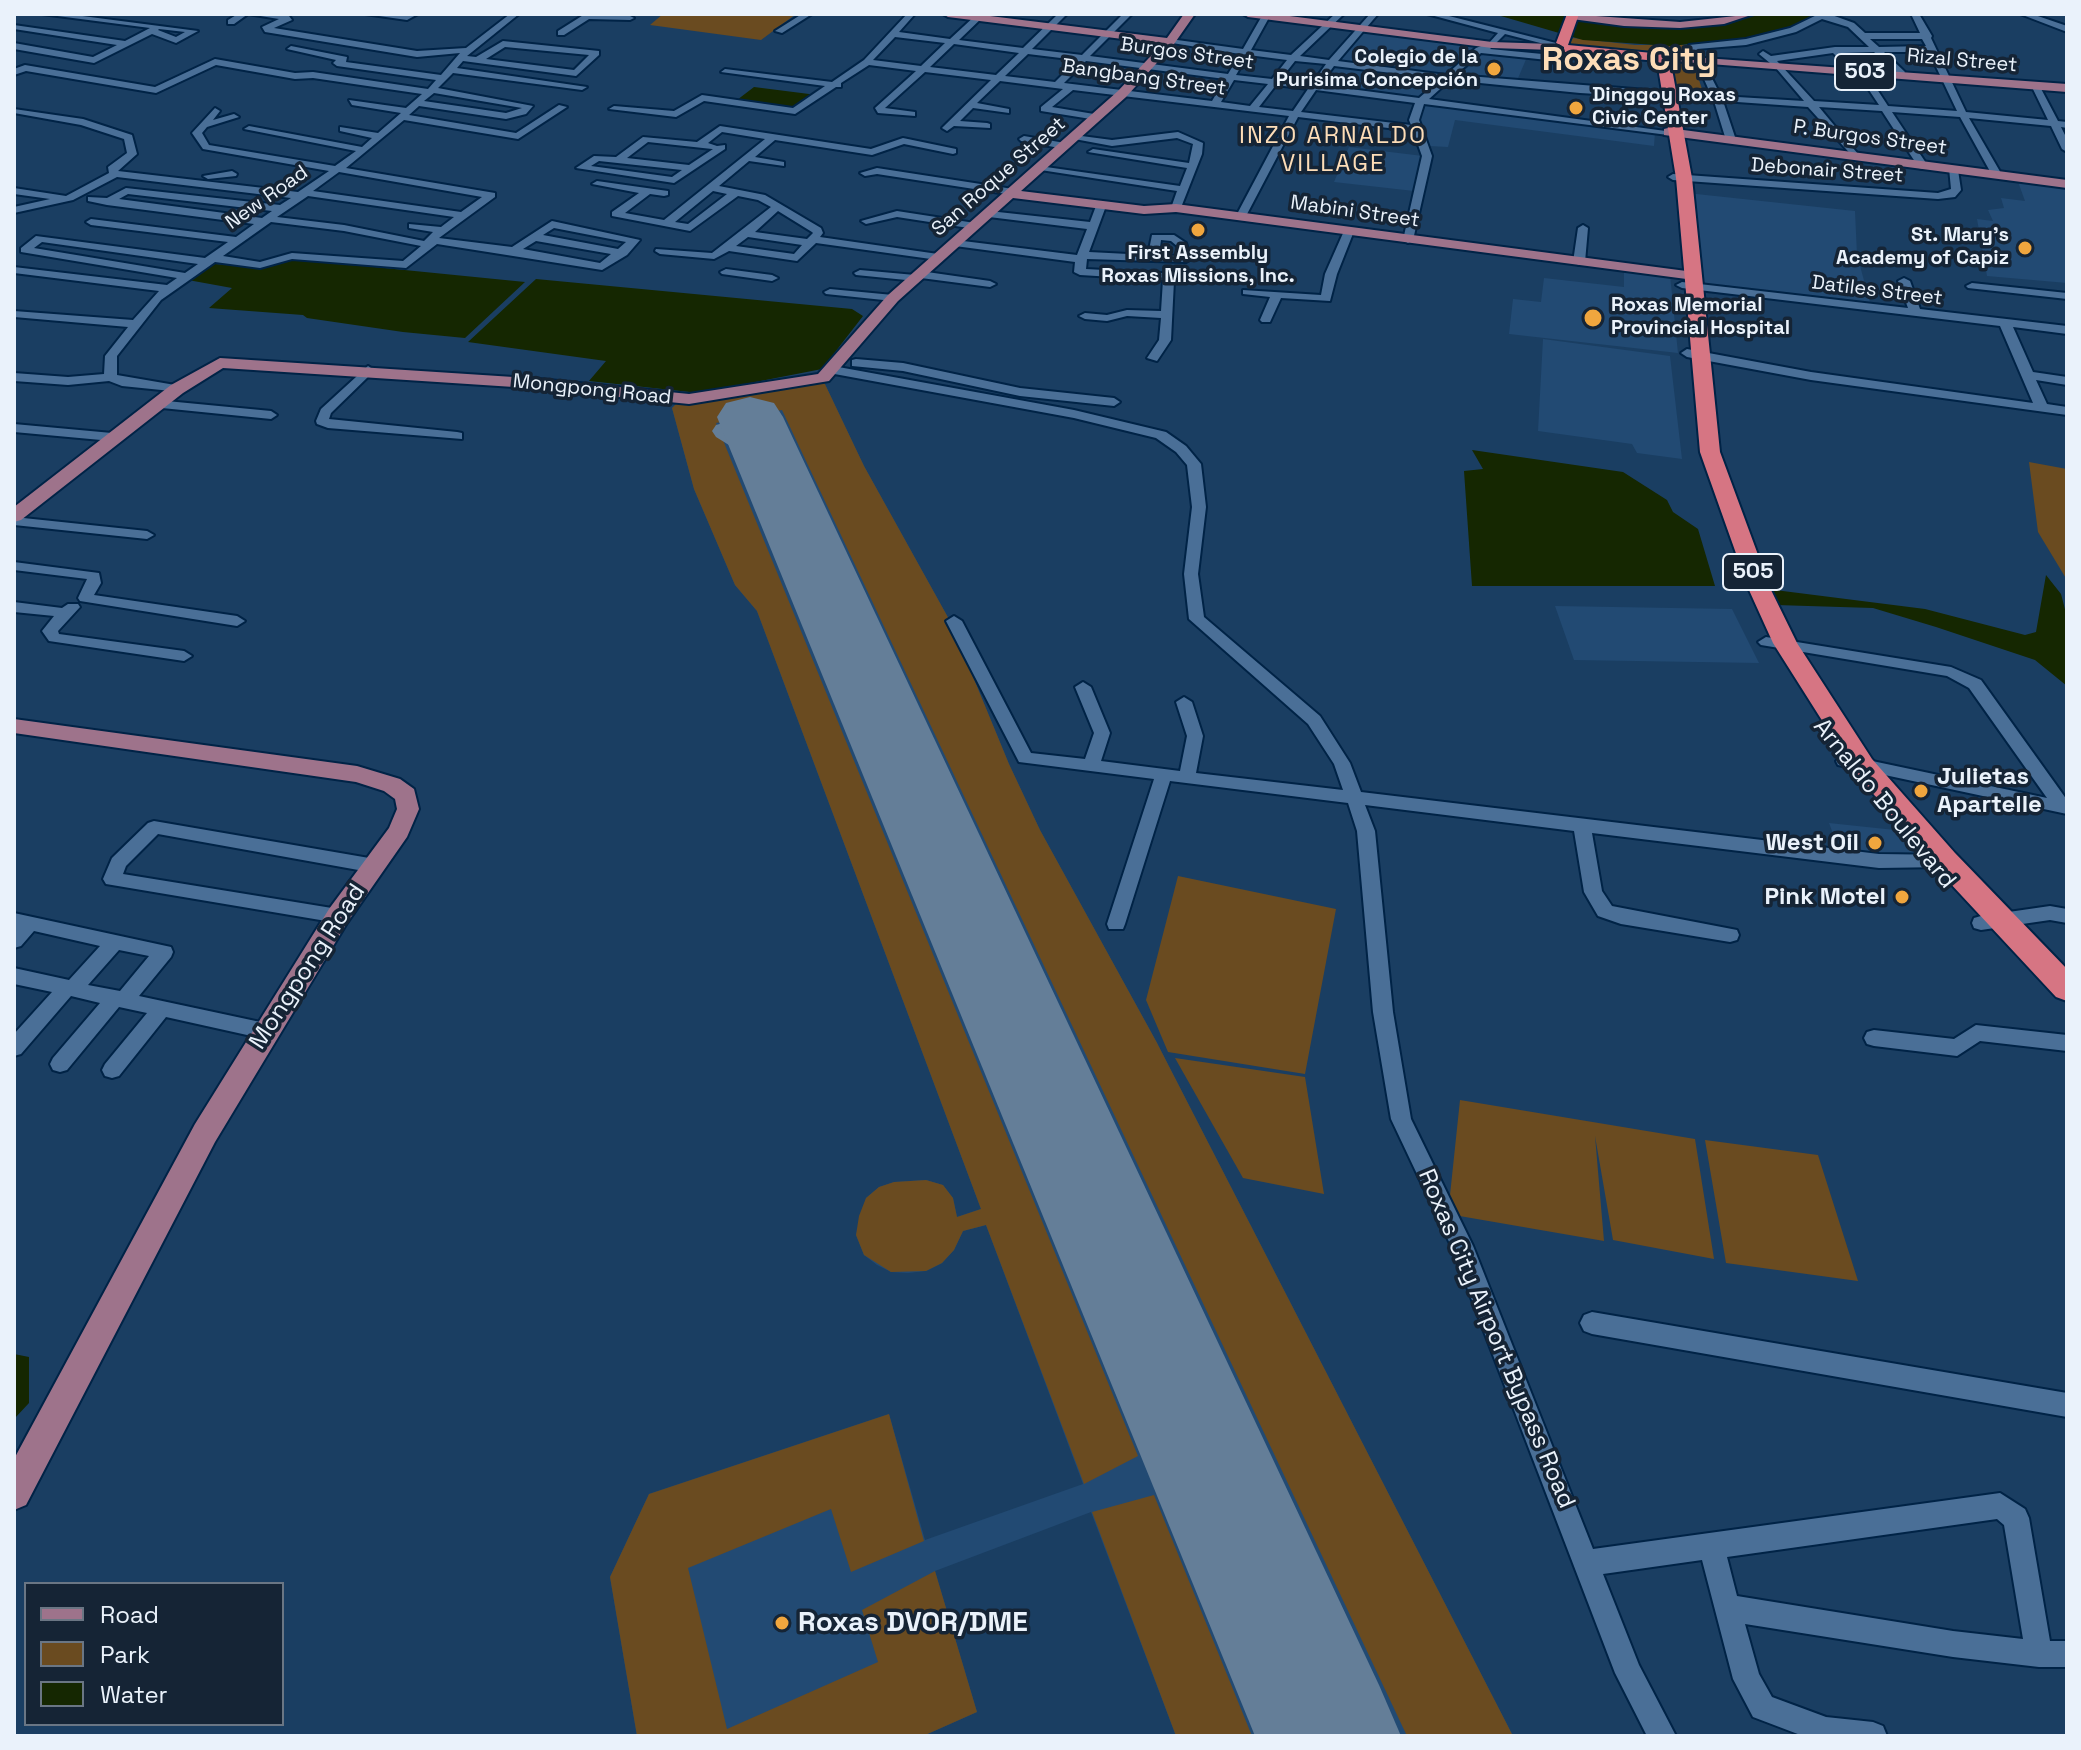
<!DOCTYPE html>
<html>
<head>
<meta charset="utf-8">
<style>
	body { margin:0 }
	#map { position:relative; width:2081px; height:1750px; overflow:hidden; background:#1a3e62; font-family:"Space Grotesk",sans-serif }
	canvas { display:block }
	.frame { position:absolute; inset:0; border:16px solid #eaf2fb; pointer-events:none }
	.legend { position:absolute; left:24px; top:1582px; width:260px; height:144px; box-sizing:border-box; background:#152435; border:2px solid #6a7684; margin:0; padding:10px 14px; list-style:none; font-size:24px; color:#eaf2fb }
	.legend li { display:flex; align-items:center; gap:16px; height:40px }
	.legend b { width:40px; border:2px solid #6a7684 }
</style>
</head>
<body>
<div id="map">
<canvas width="2081" height="1750"></canvas>
<div class="frame"></div>
<ul class="legend">
<li><b style="height:10px;background:#9e738b"></b>Road</li>
<li><b style="height:22px;background:#6a4b20"></b>Park</li>
<li><b style="height:22px;background:#152701"></b>Water</li>
</ul>
</div>
<script>
const ctx = document.querySelector('canvas').getContext('2d');
ctx.lineJoin = 'round';
function paint(path, color) { ctx.fillStyle = color; ctx.fill(path, 'evenodd'); }
const poly = rows => new Path2D(rows.map(r => 'M' + r).join(''));
function stroke(path, color, width, dash) { ctx.strokeStyle = color; ctx.lineWidth = width; ctx.lineCap = dash ? 'butt' : 'round'; ctx.setLineDash(dash || []); ctx.stroke(path); }
function drawText(font, color, halo, rows, align = 'center') {
  ctx.font = font + ' "Space Grotesk",sans-serif'; ctx.lineWidth = 7; ctx.setLineDash([]); ctx.textBaseline = 'middle'; ctx.strokeStyle = halo; ctx.fillStyle = color; for (const [text, x, y, turn = 0] of rows) {
    ctx.save(); ctx.translate(x, y); ctx.rotate((+turn || 0) * Math.PI / 180); ctx.textAlign = isNaN(turn) ? turn : align; if (halo) ctx.strokeText(text, 0, 0); ctx.fillText(text, 0, 0); ctx.restore();
  }
}
paint(poly([
	[1359,31,1477,46,1414,100,1314,88],
	[1485,52,1527,57,1516,83,1457,77],
	[1426,104,1655,132,1654,146,1455,120,1448,147,1429,146,1419,120],
	[1349,147,1423,156,1414,191,1334,182],
	[2017,179,2067,186,2067,283,1987,276,1977,219,1993,221,1988,210,2004,208,2001,198,2025,201],
	[1687,193,1855,211,1857,255,1871,306,1701,286],
	[1624,270,1670,275,1678,353,1509,334,1513,299,1541,302,1544,278,1624,287],
	[1543,339,1670,356,1682,459,1637,453,1632,444,1538,431],
	[823,380,864,466,950,621,1009,764,1040,830,1156,1041,1513,1736,1176,1736,1091,1512,935,1571,977,1712,923,1736,637,1736,610,1577,649,1494,889,1414,925,1540,1083,1484,986,1225,963,1231,954,1250,942,1263,926,1271,908,1273,891,1272,877,1265,864,1255,856,1235,866,1198,879,1187,894,1182,926,1180,943,1185,953,1198,957,1217,981,1209,757,611,735,585,694,489,672,408,677,403],
	[1555,606,1732,609,1759,663,1574,660],
	[1829,823,1895,830,1919,858,1840,852]
]), '#224a73');
paint(poly([
	[663,14,796,14,761,40,650,25],
	[1573,38,1635,45,1685,45,1692,58,1572,46,1570,43],
	[1667,61,1693,62,1705,98,1675,96],
	[823,380,864,466,950,621,1009,764,1040,830,1156,1041,1513,1736,1407,1736,782,410,716,423,1138,1456,1084,1484,986,1225,963,1231,954,1250,942,1263,926,1271,891,1272,864,1255,856,1235,859,1216,866,1198,879,1187,894,1182,926,1180,943,1185,953,1198,957,1217,981,1209,757,611,735,585,694,489,672,408,677,403],
	[2029,462,2067,469,2067,580,2038,532],
	[1178,876,1336,909,1305,1074,1168,1052,1146,1000],
	[1175,1058,1305,1077,1324,1194,1243,1178],
	[1460,1100,1695,1139,1714,1259,1613,1240,1595,1136,1604,1241,1448,1214],
	[1705,1140,1818,1155,1858,1281,1726,1263],
	[889,1414,924,1541,851,1572,831,1509,688,1568,727,1729,878,1662,862,1610,935,1571,977,1712,923,1736,637,1736,610,1577,649,1494],
	[1154,1495,1252,1736,1176,1736,1092,1512]
]), '#6a4b20');
paint(poly([
	[1494,14,1551,14,1626,25,1716,25,1755,14,1819,14,1799,24,1749,38,1670,46,1583,40],
	[754,87,817,95,792,108,737,100],
	[284,258,525,282,465,338,403,332,307,318,303,315,209,308,232,288,188,280,215,264,266,268],
	[536,279,852,309,863,316,822,369,699,393,589,381,606,361,468,342],
	[1472,450,1623,472,1667,500,1673,512,1698,529,1715,586,1472,586,1464,471,1483,469],
	[2046,575,2061,594,2067,617,2067,686,2035,660,1936,627,1873,608,1776,605,1767,589,1925,609,2025,635,2036,632],
	[14,1354,29,1357,29,1403,15,1418,14,1440]
]), '#152701');
paint(poly([
	[748,416,772,420,787,433,783,439,773,441,748,433,778,451,782,457,778,463,768,465,758,463,716,437,712,431,716,425,748,416]
]), '#647e98');
paint(poly([
	[750,397,774,403,783,417,1379,1685,1401,1736,1255,1736,717,417,726,403,750,397]
]), '#647e98');
const minor = poly([
	[42,14,67,14,198,31,176,43,152,34,94,63,14,49,14,43,93,57,117,45,14,29,14,25,125,41,150,28,42,14],
	[158,30,159,29,185,32,176,37,158,30],
	[238,14,275,14,289,16,292,20,274,28,417,51,466,48,510,14,519,14,467,56,476,57,503,41,599,51,599,55,576,76,463,61,457,68,587,87,582,90,453,73,438,88,533,106,526,114,506,119,419,106,409,115,516,133,559,105,567,107,518,139,404,120,346,168,495,193,495,197,439,238,512,247,552,221,640,240,627,255,602,270,437,244,406,268,292,259,260,268,215,262,161,300,117,356,117,375,181,386,181,392,122,386,109,381,68,385,14,381,14,373,68,377,104,374,105,356,128,327,14,317,14,311,133,320,159,291,14,273,14,267,167,285,177,278,21,252,21,248,36,236,205,258,228,242,91,225,86,222,91,219,236,237,254,224,107,205,88,201,88,197,107,198,126,188,280,205,291,198,117,177,73,200,14,213,14,207,50,199,14,194,14,188,66,196,109,173,108,167,127,153,124,139,81,125,14,113,14,109,83,119,132,135,137,154,118,171,298,192,329,171,203,149,192,133,215,108,220,111,213,120,234,114,239,117,207,127,202,133,209,145,335,166,356,151,244,129,249,126,362,147,372,138,340,131,340,127,378,133,401,113,352,105,349,100,406,108,422,94,313,78,295,79,216,65,156,93,26,71,14,75,14,69,25,65,155,87,215,59,295,73,313,72,428,89,436,80,337,66,333,63,336,60,287,49,291,46,347,57,346,62,441,75,460,53,417,57,265,32,262,27,279,19,248,14,234,24,228,24,228,20,238,14],
	[505,47,589,55,574,70,486,59,505,47],
	[434,93,522,108,506,113,424,101,434,93],
	[339,172,482,197,461,212,313,191,339,172],
	[128,194,272,211,262,218,119,199,128,194],
	[308,196,454,217,441,227,409,224,409,228,433,232,424,241,344,225,277,217,308,196],
	[271,222,344,231,421,246,403,261,292,253,260,262,223,256,271,222],
	[554,228,626,242,618,249,543,235,554,228],
	[536,241,611,254,600,263,523,249,536,241],
	[42,242,198,264,185,273,34,248,42,242],
	[365,14,406,15,418,14,407,20,365,14],
	[585,14,630,16,634,18,630,20,589,19,564,35,558,35,558,31,585,14],
	[802,14,812,14,782,33,775,31,802,14],
	[907,14,915,14,899,32,950,39,977,14,986,14,959,40,1023,48,1058,14,1067,14,1032,49,1082,55,1123,14,1132,14,1090,56,1228,74,1240,54,1166,42,1170,39,1243,49,1263,14,1271,14,1251,50,1291,55,1335,14,1344,14,1300,56,1329,60,1370,14,1378,14,1338,61,1446,75,1476,48,1489,43,1498,33,1427,14,1441,14,1556,43,1552,46,1505,34,1490,49,1553,55,1556,47,1563,49,1561,58,1557,61,1481,53,1455,75,1711,95,1689,45,1746,39,1790,28,1819,14,1829,14,1854,23,1865,33,1920,33,1911,14,1919,14,1932,36,1931,38,1966,112,2048,120,2031,85,2038,83,2058,121,2067,122,2067,128,2061,127,2067,139,2067,152,2062,149,2051,126,1969,118,2002,175,1997,178,1992,175,1960,117,1892,112,1928,166,1923,169,1919,168,1882,111,1819,107,1858,154,1858,158,1855,159,1808,107,1723,101,1736,140,1731,143,1726,140,1714,101,1580,93,1450,80,1429,99,1673,132,1668,135,1424,104,1419,120,1432,156,1413,240,1408,243,1403,240,1422,156,1413,131,1298,117,1246,216,1241,219,1236,216,1289,116,1073,90,1052,107,1100,115,1102,117,1097,120,1041,111,1041,107,1063,89,1000,81,977,103,1009,109,1009,113,973,108,960,121,987,123,990,124,990,128,954,126,947,131,942,128,944,126,991,80,925,72,885,108,915,112,915,116,878,113,875,108,916,71,869,65,841,83,841,87,836,87,795,114,704,101,676,117,609,109,614,106,674,111,702,95,793,108,825,86,721,72,725,69,832,82,864,60,907,14],
	[1822,19,1848,27,1869,47,1835,47,1771,56,1763,51,1759,54,1776,68,1804,101,1721,96,1697,49,1746,45,1796,32,1822,19],
	[895,37,945,43,921,66,873,60,895,37],
	[1870,39,1922,39,1926,46,1879,47,1870,39],
	[954,44,1019,53,996,75,930,67,954,44],
	[1874,52,1902,77,1905,72,1884,52,1929,52,1957,111,1888,106,1871,80,1843,53,1874,52],
	[1833,53,1865,84,1879,105,1814,101,1777,61,1833,53],
	[1028,54,1077,60,1055,82,1005,76,1028,54],
	[1248,55,1287,60,1272,79,1236,75,1248,55],
	[1086,61,1225,79,1212,101,1064,83,1086,61],
	[1295,61,1326,64,1312,84,1280,80,1295,61],
	[1334,66,1441,79,1419,98,1320,85,1334,66],
	[1234,80,1268,84,1250,106,1221,102,1234,80],
	[1276,85,1308,89,1293,111,1259,107,1276,85],
	[1316,90,1415,103,1409,120,1411,125,1301,112,1316,90],
	[2020,14,2032,14,2067,26,2067,32,2020,14],
	[720,126,871,149,903,138,956,149,956,153,953,154,904,144,872,155,775,140,755,157,784,162,784,166,749,161,719,186,765,195,821,228,823,233,820,237,938,254,943,257,938,260,816,243,797,261,729,251,714,259,660,254,655,251,656,249,712,253,771,207,758,200,738,196,690,231,612,216,612,212,639,193,592,184,597,181,668,191,668,195,664,196,650,194,625,213,664,220,765,139,722,132,708,143,717,146,725,145,725,149,674,183,576,168,594,156,616,157,643,137,697,142,720,126],
	[648,142,712,149,713,149,689,165,627,158,648,142],
	[599,161,682,170,672,177,591,166,599,161],
	[713,191,727,194,688,224,675,222,713,191],
	[778,211,812,232,813,233,807,239,755,232,778,211],
	[748,237,802,245,794,254,736,246,748,237],
	[1178,132,1203,143,1202,154,1180,210,1171,208,1177,191,1034,169,1039,166,1180,186,1187,168,1088,152,1093,149,1189,163,1193,144,1177,138,1112,146,1069,138,1074,135,1112,140,1178,132],
	[1024,136,1065,143,1070,146,1065,149,1021,141,1019,139,1024,136],
	[877,168,1013,189,1018,192,1013,195,877,174,865,176,860,173,877,168],
	[1949,168,1958,170,1961,190,1955,197,1938,199,1673,180,1668,177,1673,174,1938,193,1951,189,1949,168],
	[232,171,237,174,236,176,208,179,203,176,232,171],
	[1101,203,1106,206,1089,252,1148,255,1152,235,1174,235,1186,243,1191,259,1186,262,1087,259,1086,269,1198,275,1204,278,1198,281,1174,281,1171,340,1157,361,1147,358,1159,340,1161,318,1127,316,1107,321,1085,319,1079,316,1085,313,1107,315,1127,310,1161,311,1163,280,1080,275,1074,272,1075,262,955,246,950,243,955,240,1077,255,1087,229,989,217,984,214,989,211,1090,222,1096,206,1101,203],
	[1161,240,1171,241,1177,246,1180,256,1159,255,1161,240],
	[897,211,975,223,980,226,975,229,897,217,866,224,861,221,897,211],
	[1583,225,1588,228,1585,262,1579,265,1573,262,1578,228,1583,225],
	[1349,228,1354,231,1337,274,1330,301,1281,298,1270,322,1262,322,1260,320,1270,297,1243,294,1243,290,1321,295,1325,274,1344,231,1349,228],
	[726,269,772,275,778,278,772,281,722,274,720,272,726,269],
	[860,270,915,275,920,271,990,281,996,284,990,287,921,278,916,281,856,275,854,273,860,270],
	[1904,278,1910,281,1920,309,2067,326,2067,334,2013,327,2033,372,2067,377,2067,385,2036,380,2047,404,2067,407,2067,415,1811,380,1687,357,1681,353,1687,349,1811,372,2033,403,2000,326,1682,288,1676,285,1682,282,1908,308,1898,281,1904,278],
	[1972,283,2067,293,2067,299,1968,288,1966,286,1972,283],
	[830,289,893,295,899,298,893,301,826,294,824,292,830,289],
	[856,359,903,363,1020,388,1114,398,1120,402,1114,406,1020,396,903,371,852,366,852,360,856,359],
	[368,366,374,370,372,373,331,413,329,419,457,432,462,433,462,439,328,428,317,424,316,421,321,409,368,366],
	[833,366,1074,410,1166,432,1186,446,1201,464,1206,507,1198,574,1204,617,1320,716,1350,763,1361,792,1879,854,1951,855,1954,860,1951,865,1945,867,1879,868,1592,833,1602,891,1612,906,1737,930,1739,935,1737,940,1730,942,1621,924,1598,916,1584,892,1574,831,1365,805,1375,831,1393,1012,1411,1119,1473,1246,1593,1549,2000,1493,2025,1509,2029,1518,2050,1641,2067,1641,2067,1667,2039,1667,1953,1657,1745,1624,1759,1674,1772,1697,1826,1717,1873,1722,1883,1726,1887,1736,1803,1736,1753,1717,1733,1679,1702,1560,1603,1574,1639,1665,1676,1736,1647,1736,1615,1673,1452,1248,1391,1119,1373,1012,1357,831,1348,803,1170,781,1125,924,1123,929,1109,929,1107,924,1154,779,1019,762,946,621,954,616,962,621,1031,753,1085,759,1094,733,1075,687,1083,682,1091,687,1110,733,1101,761,1180,771,1187,736,1176,702,1184,697,1192,702,1203,736,1196,773,1343,790,1334,764,1308,724,1189,619,1184,574,1192,507,1187,465,1176,452,1156,438,1074,418,829,373,829,367,833,366],
	[1997,1519,2004,1525,2023,1639,1953,1631,1737,1596,1727,1557,1997,1519],
	[156,400,271,411,277,415,271,419,152,407,150,404,156,400],
	[14,424,112,433,119,437,112,441,14,432,14,424],
	[14,517,147,531,154,535,147,539,14,525,14,517],
	[14,562,99,573,101,583,94,595,237,616,245,621,237,626,80,601,78,598,87,579,14,570,14,562],
	[14,602,62,608,68,604,78,604,80,607,58,631,59,634,184,651,192,656,184,661,49,641,42,631,54,616,14,612,14,602],
	[1766,637,1951,667,1981,680,2067,800,2067,814,1838,765,1836,761,1844,755,2047,798,1969,688,1947,676,1761,645,1758,642,1766,637],
	[154,821,375,859,384,866,375,873,158,834,126,866,123,874,338,909,345,911,347,916,345,921,338,923,106,884,103,879,112,858,148,823,154,821],
	[2050,906,2067,909,2067,923,2050,920,1981,930,1974,928,1972,923,1974,918,1981,916,2050,906],
	[14,913,171,947,173,952,171,957,139,996,265,1023,272,1025,275,1031,272,1037,265,1039,166,1017,119,1076,112,1078,105,1076,102,1070,105,1064,147,1013,119,1007,67,1070,60,1072,53,1070,50,1064,53,1058,100,1003,71,996,21,1054,14,1056,14,1034,52,992,14,984,14,968,69,980,100,946,34,931,21,946,14,948,14,913],
	[119,950,149,956,120,991,88,985,119,950],
	[1976,1025,2067,1035,2067,1051,1980,1041,1957,1056,1874,1046,1867,1044,1864,1038,1867,1032,1874,1030,1954,1039,1976,1025],
	[1592,1312,2067,1393,2067,1417,1592,1334,1584,1331,1580,1323,1584,1315,1592,1312]
]);
const major = poly([
	[943,14,974,14,1167,38,1184,14,1195,14,1174,44,1126,97,1021,191,1144,206,1176,204,1694,272,1701,276,1694,280,1176,212,1144,214,1013,198,898,301,829,381,689,404,529,388,223,368,183,393,21,520,14,522,14,507,171,385,220,358,529,378,689,394,818,374,888,295,1118,91,1162,44,948,17,943,14],
	[1243,14,1274,14,1492,42,1552,44,1558,47,1552,50,1492,48,1248,17,1243,14],
	[1568,14,1680,22,1754,14,1724,24,1680,28,1624,26,1572,19,1568,18,1568,14],
	[1663,55,2067,84,2067,92,1659,60,1659,56,1663,55],
	[1668,128,2067,180,2067,188,1664,135,1664,129,1668,128],
	[14,719,357,766,400,779,414,789,419,809,407,837,347,923,215,1142,26,1505,14,1510,14,1459,195,1124,329,909,389,828,397,809,395,799,384,791,356,782,14,733,14,719]
]);
const highway = poly([
	[1567,14,1579,14,1568,45,1663,54,1670,58,1692,178,1720,452,1771,590,1797,643,1872,759,1955,853,2067,969,2067,1001,2056,997,1935,867,1854,771,1773,643,1749,590,1700,452,1676,178,1657,61,1564,52,1564,47,1556,43,1567,14]
]);
stroke(minor, '#002346', 4);
stroke(major, '#002346', 4);
stroke(highway, '#002346', 4);
paint(minor, '#4a6f97');
paint(major, '#9e738b');
paint(highway, '#d67583');
for (const [x, y, r, color] of [
	[1494,69,8,"#f0a63e"],
	[1576,108,8,"#f0a63e"],
	[1198,230,8,"#f0a63e"],
	[2025,248,8,"#f0a63e"],
	[1593,318,10,"#f0a63e"],
	[1921,791,8,"#f0a63e"],
	[1875,843,8,"#f0a63e"],
	[1902,897,8,"#f0a63e"],
	[782,1623,8,"#f0a63e"]
]) { const dot = new Path2D(); dot.arc(x, y, r, 0, 2 * Math.PI); ctx.fillStyle = color; ctx.fill(dot); stroke(dot, '#152435', 3); }
drawText('20px', '#eaf2fb', '#152435', [
	["Burgos Street",1187,54,8],
	["Rizal Street",1962,61,5],
	["Bangbang Street",1144,78,8],
	["P. Burgos Street",1870,138,8],
	["Debonair Street",1827,171,4],
	["San Roque Street",999,177,-41],
	["New Road",267,198,-35],
	["Mabini Street",1355,212,8],
	["Datiles Street",1877,291,7],
	["Mongpong Road",592,390,6]
]);
drawText('bold 20px', '#eaf2fb', '#152435', [
	["Colegio de la",1478,58],
	["Purisima Concepción",1478,81],
	["Dinggoy Roxas",1592,96,"left"],
	["Civic Center",1592,119,"left"],
	["St. Mary's",2009,236],
	["Academy of Capiz",2009,259],
	["First Assembly",1198,254,"center"],
	["Roxas Missions, Inc.",1198,277,"center"],
	["Roxas Memorial",1611,306,"left"],
	["Provincial Hospital",1611,329,"left"]
], 'right');
for (const [x, y, w] of [
	[1865,72,60],
	[1753,572,60]
]) { const box = new Path2D(); box.roundRect(x - w / 2, y - 18, w, 36, 6); ctx.fillStyle = '#152435'; ctx.fill(box); stroke(box, '#eaf2fb', 2); }
drawText('bold 22px', '#eaf2fb', null, [
	["503",1865,72],
	["505",1753,572]
]);
ctx.letterSpacing = '2px';
drawText('24px', '#fdddb8', '#152435', [
	["INZO ARNALDO",1333,136],
	["VILLAGE",1333,164]
]);
ctx.letterSpacing = '0px';
drawText('bold 24px', '#eaf2fb', '#152435', [
	["Julietas",1937,777,"left"],
	["Apartelle",1937,805,"left"],
	["West Oil",1859,843],
	["Pink Motel",1886,897]
], 'right');
drawText('24px', '#eaf2fb', '#152435', [
	["Arnaldo Boulevard",1884,804,51],
	["Mongpong Road",308,967,-57],
	["Roxas City Airport Bypass Road",1496,1339,67]
]);
drawText('bold 28px', '#eaf2fb', '#152435', [
	["Roxas DVOR/DME",798,1623]
], 'left');
drawText('bold 34px', '#fdddb8', '#152435', [
	["Roxas City",1629,61]
]);
</script>
</body>
</html>
